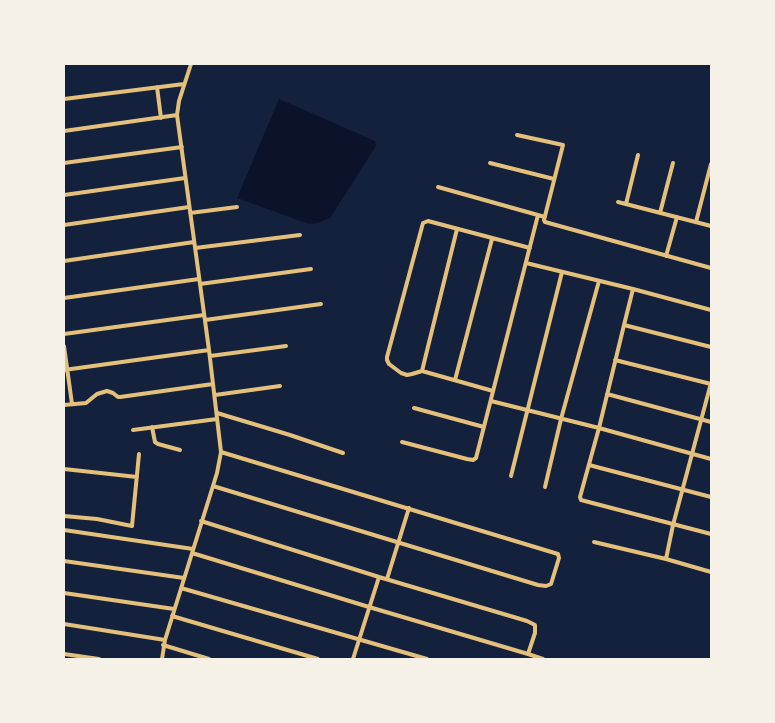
<!DOCTYPE html>
<html>
<head>
<meta charset="utf-8">
<style>
	body { margin:0 }
	#map { position:relative; width:775px; height:723px; overflow:hidden; background:#14213d; font-family:Cabin,sans-serif }
	canvas { display:block }
	.frame { position:absolute; inset:0; border:65px solid #f6f1e7; pointer-events:none }
</style>
</head>
<body>
<div id="map">
<canvas width="775" height="723"></canvas>
<div class="frame"></div>
</div>
<script>
const ctx = document.querySelector('canvas').getContext('2d');
ctx.lineJoin = 'round';
function paint(path, color) { ctx.fillStyle = color; ctx.fill(path, 'evenodd'); }
const poly = rows => new Path2D(rows.map(r => 'M' + r).join(''));
function stroke(path, color, width, dash) { ctx.strokeStyle = color; ctx.lineWidth = width; ctx.lineCap = dash ? 'butt' : 'round'; ctx.setLineDash(dash || []); ctx.stroke(path); }
paint(poly([
	[279,99,375,141,376,146,330,218,318,223,309,224,237,198]
]), '#0b132b');
stroke(poly([
	[157,87,161,118],
	[64,99,184,84],
	[64,131,177,115],
	[517,135,563,145,544,220,545,222,711,268],
	[64,163,182,147],
	[490,163,554,179],
	[438,187,545,217],
	[64,195,185,178],
	[618,202,711,226],
	[626,204,638,155],
	[190,213,237,207],
	[660,213,673,163],
	[696,222,711,164],
	[64,225,189,207],
	[195,248,300,235],
	[666,256,677,217],
	[64,261,194,242],
	[526,263,633,289,711,310],
	[200,284,311,269],
	[64,298,199,279],
	[205,320,321,304],
	[624,325,633,289],
	[64,334,204,315],
	[64,346,72,404],
	[210,356,286,346],
	[615,360,711,384],
	[64,370,209,350],
	[422,371,457,229],
	[455,380,492,239],
	[493,391,422,371,412,374,407,375,401,373,389,364,387,360,387,357,423,223,428,221,530,248],
	[607,394,711,422],
	[215,395,280,386],
	[491,401,599,428,624,325,711,347],
	[64,405,86,403,97,394,107,391,113,393,118,397,120,397,213,384],
	[414,408,484,427],
	[217,413,290,435,343,453],
	[152,427,155,442,158,444,180,450],
	[133,430,217,419],
	[402,442,467,459,473,460,476,458,538,215],
	[711,459,599,428,580,497,581,500,711,534],
	[589,465,711,497],
	[64,469,137,477],
	[511,476,562,272],
	[213,486,538,585,546,586,551,584,559,558,558,554,221,452],
	[545,487,561,419,599,281],
	[64,516,97,519,132,526,139,454],
	[64,530,193,549],
	[594,542,666,559,711,572],
	[192,553,369,607,528,654,535,633,535,625,527,621,379,577,201,521],
	[666,559,673,525,711,383],
	[64,561,184,578],
	[387,579,409,508],
	[181,588,427,659],
	[64,593,174,609],
	[172,616,318,659],
	[64,624,165,640],
	[163,645,209,659],
	[64,654,99,659],
	[528,654,543,659],
	[162,659,165,640,217,473,221,452,209,350,177,115,179,101,191,64],
	[353,659,379,577]
]), '#e5c07b', 4);
</script>
</body>
</html>
